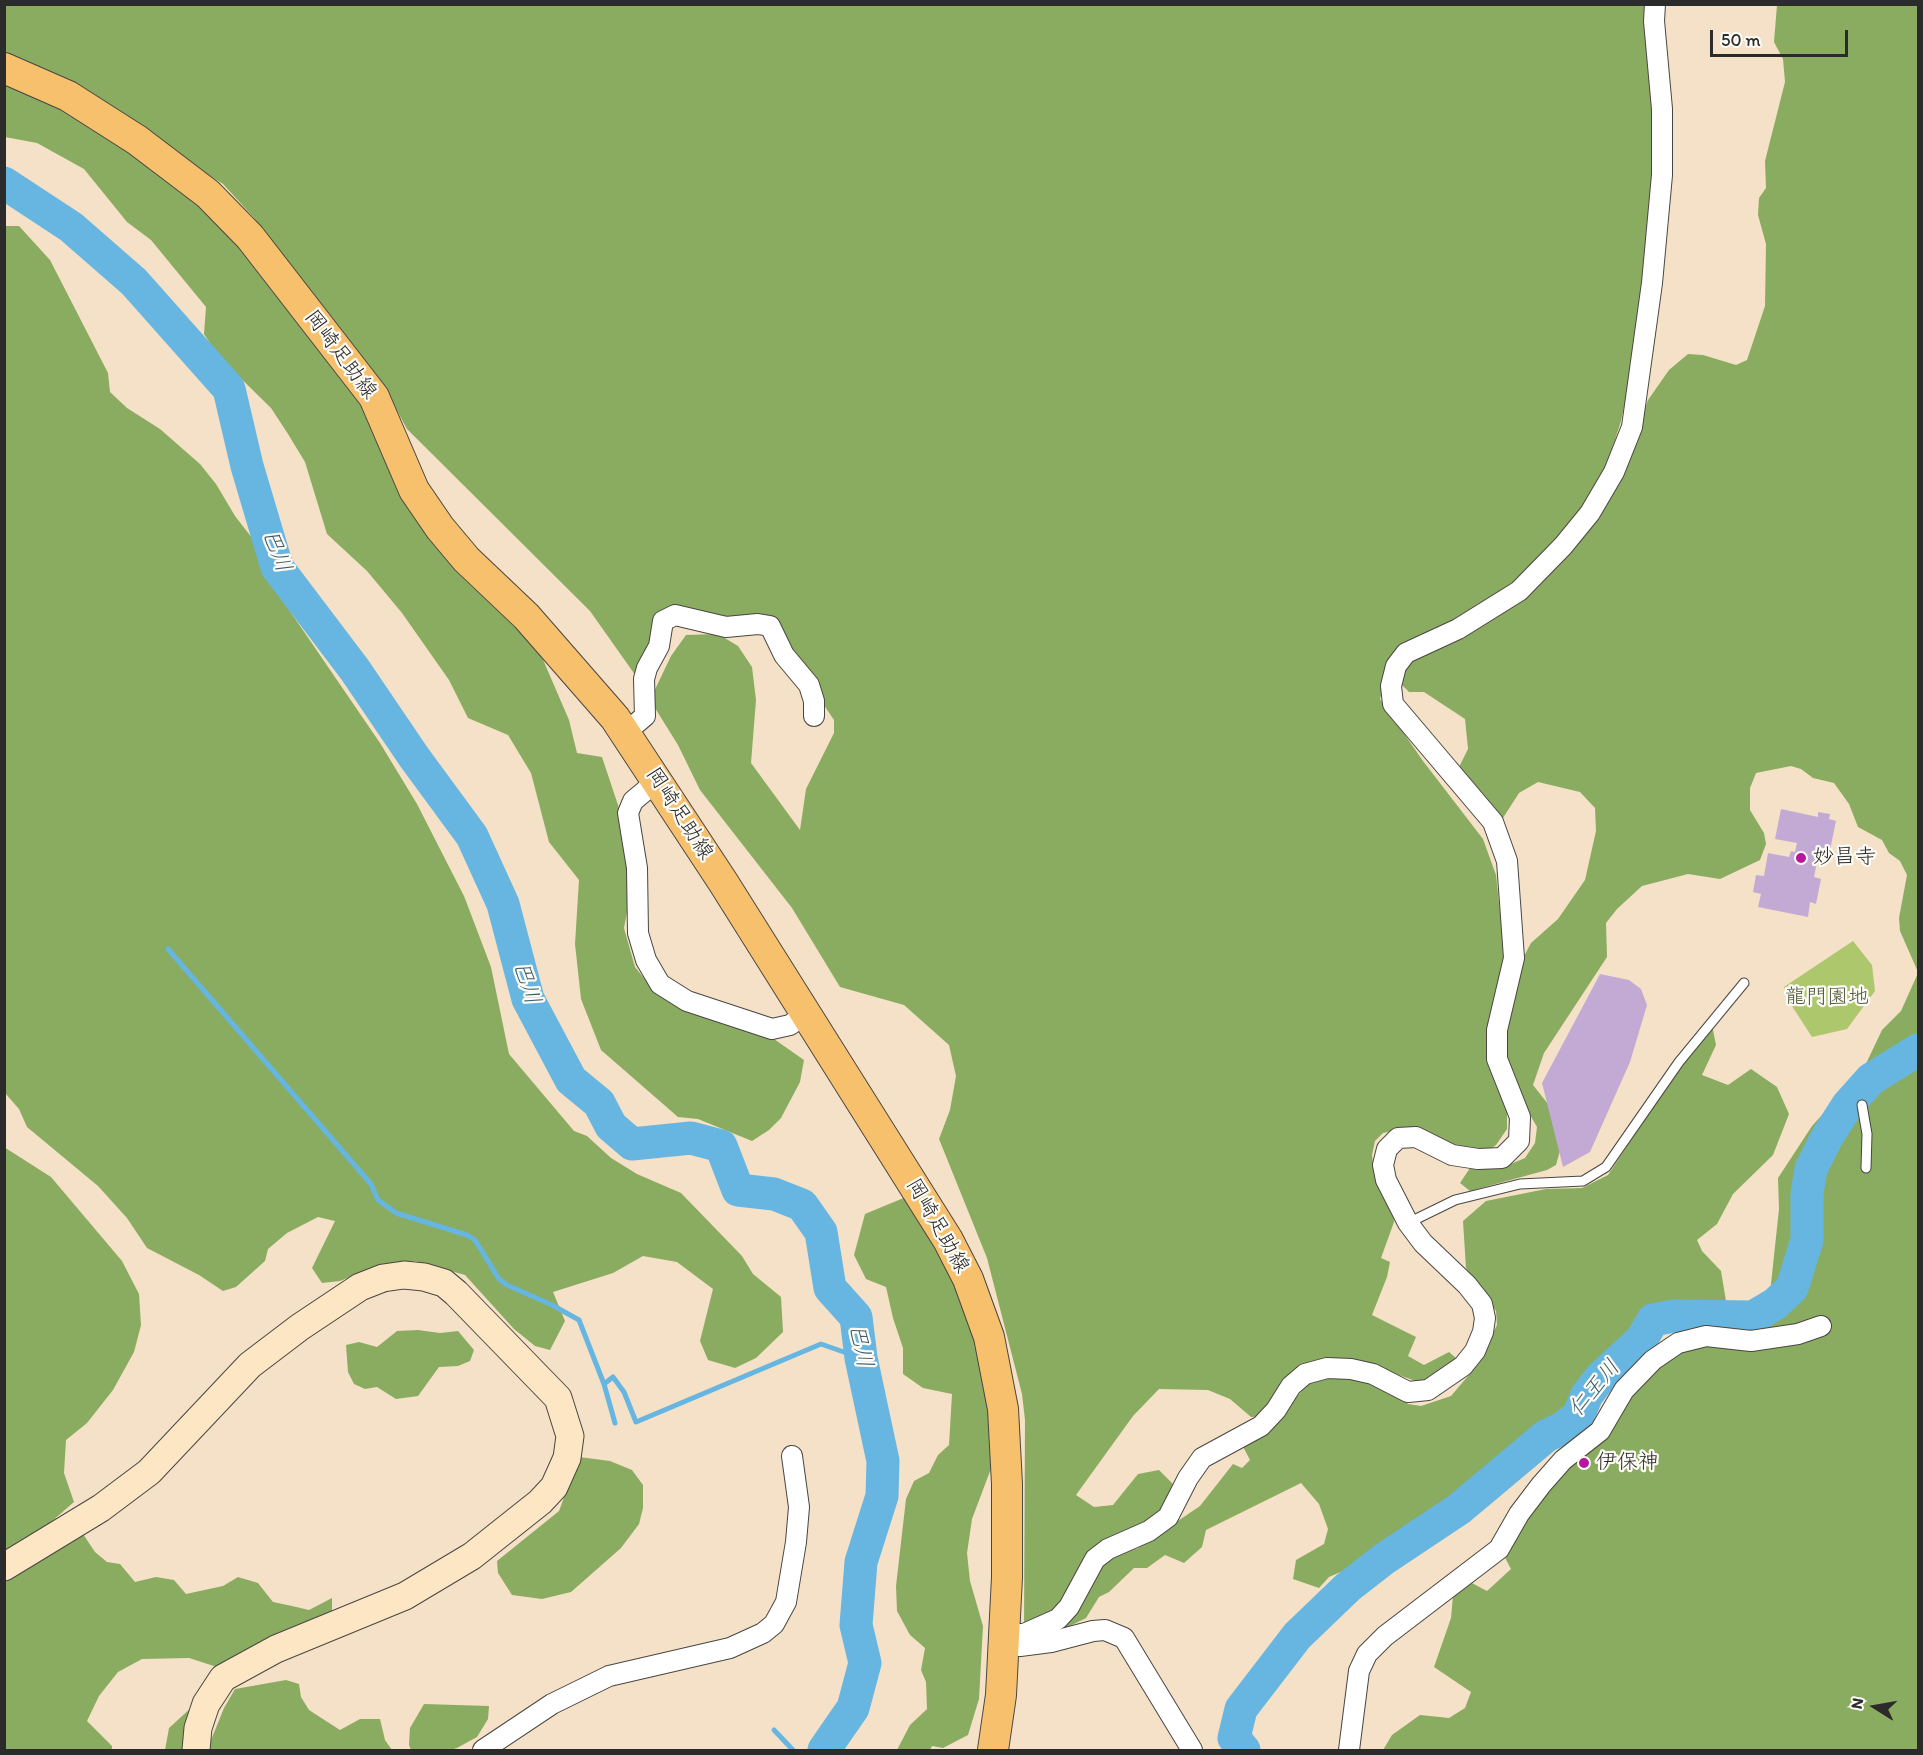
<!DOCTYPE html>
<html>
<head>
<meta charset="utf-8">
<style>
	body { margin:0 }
	#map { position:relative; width:1923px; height:1755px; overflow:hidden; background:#f5e1c7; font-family:Itim,sans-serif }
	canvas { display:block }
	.frame { position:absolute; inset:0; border:6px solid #2b2b2b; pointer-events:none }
	.north { position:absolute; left:1845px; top:1677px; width:60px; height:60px; -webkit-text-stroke:4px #fdfcf7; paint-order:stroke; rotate:281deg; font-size:16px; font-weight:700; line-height:24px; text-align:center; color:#2b2b2b }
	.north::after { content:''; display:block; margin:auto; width:21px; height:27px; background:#2b2b2b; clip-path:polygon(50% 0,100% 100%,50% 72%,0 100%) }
	.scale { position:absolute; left:1710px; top:30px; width:138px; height:27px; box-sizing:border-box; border:3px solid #2b2b2b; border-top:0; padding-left:8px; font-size:18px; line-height:21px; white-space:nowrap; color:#2b2b2b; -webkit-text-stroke:4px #fdfcf7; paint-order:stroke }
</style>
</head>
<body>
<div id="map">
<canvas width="1923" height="1755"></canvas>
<div class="frame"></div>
<div class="north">N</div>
<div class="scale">50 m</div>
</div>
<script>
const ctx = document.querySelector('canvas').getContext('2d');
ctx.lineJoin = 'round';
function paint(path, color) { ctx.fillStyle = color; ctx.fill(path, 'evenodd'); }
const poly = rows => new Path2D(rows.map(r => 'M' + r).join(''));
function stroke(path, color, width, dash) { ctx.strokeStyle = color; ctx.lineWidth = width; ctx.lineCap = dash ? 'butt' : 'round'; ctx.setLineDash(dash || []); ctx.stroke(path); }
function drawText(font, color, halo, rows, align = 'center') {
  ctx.font = font + ' Itim,"Klee One",sans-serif'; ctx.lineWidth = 4.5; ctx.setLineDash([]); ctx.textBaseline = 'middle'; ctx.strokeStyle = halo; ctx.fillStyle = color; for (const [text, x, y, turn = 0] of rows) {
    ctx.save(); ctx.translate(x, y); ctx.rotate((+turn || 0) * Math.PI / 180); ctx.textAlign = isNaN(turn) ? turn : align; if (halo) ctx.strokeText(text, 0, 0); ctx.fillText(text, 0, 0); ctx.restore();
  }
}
paint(poly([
	[1853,941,1872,965,1875,991,1847,1029,1812,1037,1788,1000,1784,987]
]), '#adc76d');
paint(poly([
	[5,4,1650,5,1656,105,1654,180,1633,364,1621,421,1607,465,1590,498,1556,538,1517,579,1456,622,1406,644,1393,653,1380,699,1423,761,1483,839,1496,875,1505,959,1486,1051,1501,1085,1507,1111,1507,1129,1496,1145,1485,1153,1468,1152,1410,1127,1383,1133,1375,1141,1372,1155,1374,1172,1393,1212,1394,1222,1381,1258,1390,1262,1387,1277,1372,1315,1416,1337,1408,1356,1424,1365,1449,1352,1456,1358,1450,1371,1421,1383,1374,1366,1323,1363,1265,1416,1251,1417,1230,1399,1208,1390,1159,1389,1133,1416,1076,1495,1094,1507,1113,1505,1138,1474,1159,1470,1173,1484,1169,1508,1111,1543,1059,1615,1024,1627,1025,1420,1022,1394,987,1258,939,1139,950,1110,956,1076,949,1045,904,1005,840,987,792,908,700,790,678,745,650,700,671,656,686,635,718,634,738,646,752,667,756,700,751,763,800,830,806,789,834,733,834,720,795,662,781,629,678,612,638,679,590,611,407,429,394,405,372,383,255,219,223,184,59,83,5,59],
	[1777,5,1918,5,1918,972,1900,931,1899,918,1907,875,1900,861,1889,853,1882,840,1858,827,1849,804,1834,783,1813,778,1801,769,1791,766,1756,773,1750,788,1750,810,1764,833,1766,844,1760,860,1720,879,1688,874,1642,886,1617,909,1606,923,1607,957,1544,1053,1533,1085,1552,1109,1561,1147,1556,1165,1547,1170,1470,1191,1460,1183,1470,1168,1506,1166,1525,1158,1535,1143,1537,1127,1514,1087,1505,1063,1503,1030,1518,986,1522,960,1531,943,1558,919,1585,880,1596,831,1595,808,1580,792,1538,782,1519,793,1501,821,1459,767,1468,749,1465,719,1424,692,1409,692,1401,684,1404,670,1412,660,1529,593,1626,465,1648,400,1669,370,1688,354,1703,355,1736,365,1747,360,1765,306,1766,244,1758,215,1759,198,1766,188,1765,161,1785,82,1783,59,1774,42],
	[4,81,55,102,173,175,238,242,311,335,538,648,569,720,577,753,602,757,619,808,628,859,627,912,624,928,635,967,656,993,685,1011,774,1039,804,1060,800,1082,781,1118,769,1130,752,1141,698,1119,678,1117,601,1050,581,999,575,944,579,880,549,842,531,773,508,735,468,718,449,680,402,613,367,571,327,534,305,462,288,434,271,408,219,357,204,334,206,307,151,240,127,222,84,169,37,143,5,137],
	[4,226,19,226,50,260,108,373,110,392,127,408,160,429,200,464,216,484,235,516,259,547,281,598,380,743,417,804,464,896,491,967,509,1054,574,1131,587,1136,611,1158,637,1174,681,1193,742,1256,753,1274,781,1297,783,1332,756,1358,735,1368,708,1360,700,1341,713,1289,677,1262,643,1256,613,1273,553,1292,565,1321,550,1350,535,1346,514,1329,465,1275,415,1261,381,1264,340,1281,322,1283,312,1268,335,1221,318,1217,287,1233,268,1249,265,1261,236,1287,223,1291,199,1275,147,1248,127,1218,98,1186,27,1127,19,1109,5,1093],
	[1918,973,1918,1750,1383,1750,1392,1735,1420,1715,1449,1718,1465,1708,1471,1692,1434,1667,1451,1618,1453,1596,1470,1582,1487,1591,1511,1569,1502,1552,1527,1514,1574,1459,1610,1434,1625,1398,1658,1362,1707,1342,1754,1346,1770,1293,1779,1209,1778,1178,1812,1126,1863,1070,1882,1030,1901,1011],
	[1712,1025,1716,1045,1702,1075,1728,1085,1751,1069,1777,1087,1789,1114,1773,1155,1733,1194,1717,1224,1697,1240,1702,1251,1721,1271,1727,1307,1688,1307,1650,1318,1641,1333,1609,1359,1570,1413,1559,1424,1534,1433,1513,1455,1478,1479,1459,1500,1410,1528,1389,1547,1366,1561,1329,1577,1319,1588,1293,1579,1296,1560,1324,1544,1328,1529,1319,1504,1301,1483,1206,1530,1202,1547,1184,1563,1165,1555,1147,1568,1134,1568,1109,1592,1099,1597,1086,1618,1064,1629,1058,1629,1101,1567,1111,1558,1138,1548,1200,1506,1233,1464,1242,1468,1250,1460,1239,1439,1275,1422,1313,1378,1351,1373,1396,1391,1408,1404,1421,1406,1451,1396,1474,1369,1497,1325,1496,1311,1466,1268,1463,1221,1486,1201,1546,1189,1582,1188,1608,1175,1661,1095],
	[4,1147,51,1177,122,1261,139,1294,141,1325,134,1352,113,1390,87,1423,66,1440,64,1473,74,1502,51,1522,4,1553],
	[906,1197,965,1290,998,1450,972,1519,967,1553,970,1581,983,1626,979,1699,968,1735,943,1748,932,1746,930,1750,897,1750,910,1725,927,1709,926,1682,921,1670,925,1648,910,1635,897,1611,896,1586,906,1499,914,1481,929,1473,938,1455,949,1445,952,1394,923,1388,903,1374,903,1348,893,1318,886,1287,866,1279,854,1255,865,1214],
	[418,1330,440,1333,458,1331,474,1350,470,1361,458,1366,439,1367,418,1396,396,1399,377,1387,365,1389,354,1384,348,1372,346,1345,359,1342,377,1347,397,1331],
	[579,1457,610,1461,632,1470,643,1485,643,1508,639,1524,621,1548,571,1592,542,1599,512,1595,498,1573,497,1561,559,1511],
	[81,1531,95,1552,107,1562,120,1564,135,1582,156,1577,174,1580,186,1594,223,1586,238,1577,258,1583,273,1602,292,1606,309,1610,332,1598,332,1616,220,1668,189,1658,142,1659,118,1672,99,1696,87,1721,112,1746,112,1750,5,1750,5,1579],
	[286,1680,299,1684,301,1697,309,1710,340,1730,360,1719,380,1719,385,1740,392,1750,207,1750,224,1708,235,1689],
	[424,1704,489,1706,488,1719,477,1737,457,1748,450,1750,411,1750,409,1745,410,1728],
	[192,1707,184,1750,165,1750,169,1728]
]), '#8aac60');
stroke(poly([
	[168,949,371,1184,378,1200,396,1213,467,1235,475,1240,499,1279,507,1285,552,1305,579,1320,604,1384,613,1377,624,1392,636,1422,821,1344,861,1358],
	[604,1384,615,1423],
	[774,1730,793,1750]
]), '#67b6e1', 5);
stroke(poly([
	[4,183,71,227,134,282,229,389,247,466,277,567,355,670,414,757,472,836,503,904,528,999,571,1080,599,1103,611,1126,632,1144,691,1138,721,1146,738,1190,774,1194,802,1205,821,1232,830,1288,856,1317,861,1358,883,1461,882,1496,861,1562,856,1625,865,1663,853,1708,824,1750],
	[1244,1750,1234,1738,1241,1709,1297,1636,1348,1587,1384,1559,1459,1509,1546,1436,1563,1428,1578,1416,1587,1395,1600,1378,1642,1339,1653,1320,1674,1316,1753,1317,1775,1304,1792,1288,1807,1240,1807,1193,1811,1169,1826,1139,1847,1106,1871,1079,1918,1050]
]), '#67b6e1', 33);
paint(poly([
	[1781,809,1818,817,1818,812,1830,814,1829,819,1836,821,1830,850,1820,847,1814,877,1821,879,1816,904,1810,902,1808,917,1758,907,1761,894,1753,892,1756,875,1764,876,1768,853,1789,857,1791,851,1795,852,1797,843,1775,839],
	[1600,974,1629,980,1641,989,1647,1005,1630,1062,1590,1152,1563,1167,1542,1083]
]), '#c3aad5');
const lane = poly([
	[1862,1105,1867,1134,1866,1168],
	[1408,1223,1455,1200,1520,1184,1583,1181,1606,1167,1679,1062,1744,983]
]);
const street = poly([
	[625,733,645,716,644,679,647,668,659,646,663,621,675,615,726,627,758,624,770,626,784,655,809,685,814,701,814,716],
	[658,780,633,801,628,813,637,868,638,933,646,960,660,984,687,1001,772,1029,790,1025,805,1014],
	[1003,1634,1024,1634,1058,1619,1069,1607,1095,1559,1108,1549,1149,1531,1168,1517,1188,1478,1202,1458,1261,1426,1276,1410,1291,1386,1305,1374,1327,1368,1351,1369,1373,1374,1408,1392,1428,1390,1463,1366,1475,1351,1483,1332,1485,1318,1482,1304,1467,1285,1423,1243,1408,1223,1386,1180,1383,1165,1387,1149,1398,1138,1416,1137,1452,1155,1478,1159,1502,1158,1519,1141,1520,1117,1497,1059,1497,1030,1514,958,1507,861,1493,822,1393,704,1391,686,1396,666,1406,653,1458,629,1519,591,1563,546,1590,513,1614,472,1632,427,1652,283,1662,175,1662,109,1654,21,1655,4],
	[1013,1645,1020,1646,1051,1642,1093,1631,1105,1630,1124,1638,1192,1750],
	[483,1750,552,1704,609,1676,730,1648,763,1633,774,1624,786,1602,796,1542,799,1507,792,1456],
	[1349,1750,1359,1671,1367,1654,1385,1636,1499,1549,1519,1514,1541,1485,1563,1460,1600,1431,1624,1390,1653,1360,1678,1343,1706,1336,1751,1341,1798,1334,1821,1326]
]);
const secondary = poly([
	[4,1567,101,1508,149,1472,250,1365,300,1327,360,1287,383,1278,404,1275,424,1277,444,1283,456,1293,558,1398,570,1436,567,1458,554,1487,540,1502,472,1556,405,1596,276,1649,223,1678,206,1704,198,1728,196,1750]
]);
const primary = poly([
	[4,68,68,96,137,140,208,194,250,237,374,397,414,490,440,528,466,559,526,616,615,718,723,882,948,1240,968,1279,989,1337,1003,1409,1007,1484,1007,1577,1001,1695,993,1750]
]);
stroke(lane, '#494642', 11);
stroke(street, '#494642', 22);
stroke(secondary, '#494642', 29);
stroke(primary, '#494642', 32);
stroke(lane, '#fff', 9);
stroke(street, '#fff', 20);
stroke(secondary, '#fce6c4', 27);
stroke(primary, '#f7c06c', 30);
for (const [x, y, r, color] of [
	[1801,858,6,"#b5179e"],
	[1584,1463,6,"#b5179e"]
]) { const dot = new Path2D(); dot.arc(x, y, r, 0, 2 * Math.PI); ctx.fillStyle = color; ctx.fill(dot); stroke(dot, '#fdfcf7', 2); }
drawText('21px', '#2b2b2b', '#fdfcf7', [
	["岡崎足助線",340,355,53],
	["岡崎足助線",679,814,57],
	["岡崎足助線",937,1226,60]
]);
drawText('21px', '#2b2b2b', '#fdfcf7', [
	["妙昌寺",1813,858],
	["伊保神",1596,1463]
], 'left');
drawText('21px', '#525a3f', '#fdfcf7', [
	["龍門園地",1827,998]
]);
drawText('italic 22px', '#405c6b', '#fdfcf7', [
	["巴川",276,551,69],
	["巴川",526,983,72],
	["巴川",860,1346,78],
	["仁王川",1595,1389,-50]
]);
</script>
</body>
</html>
